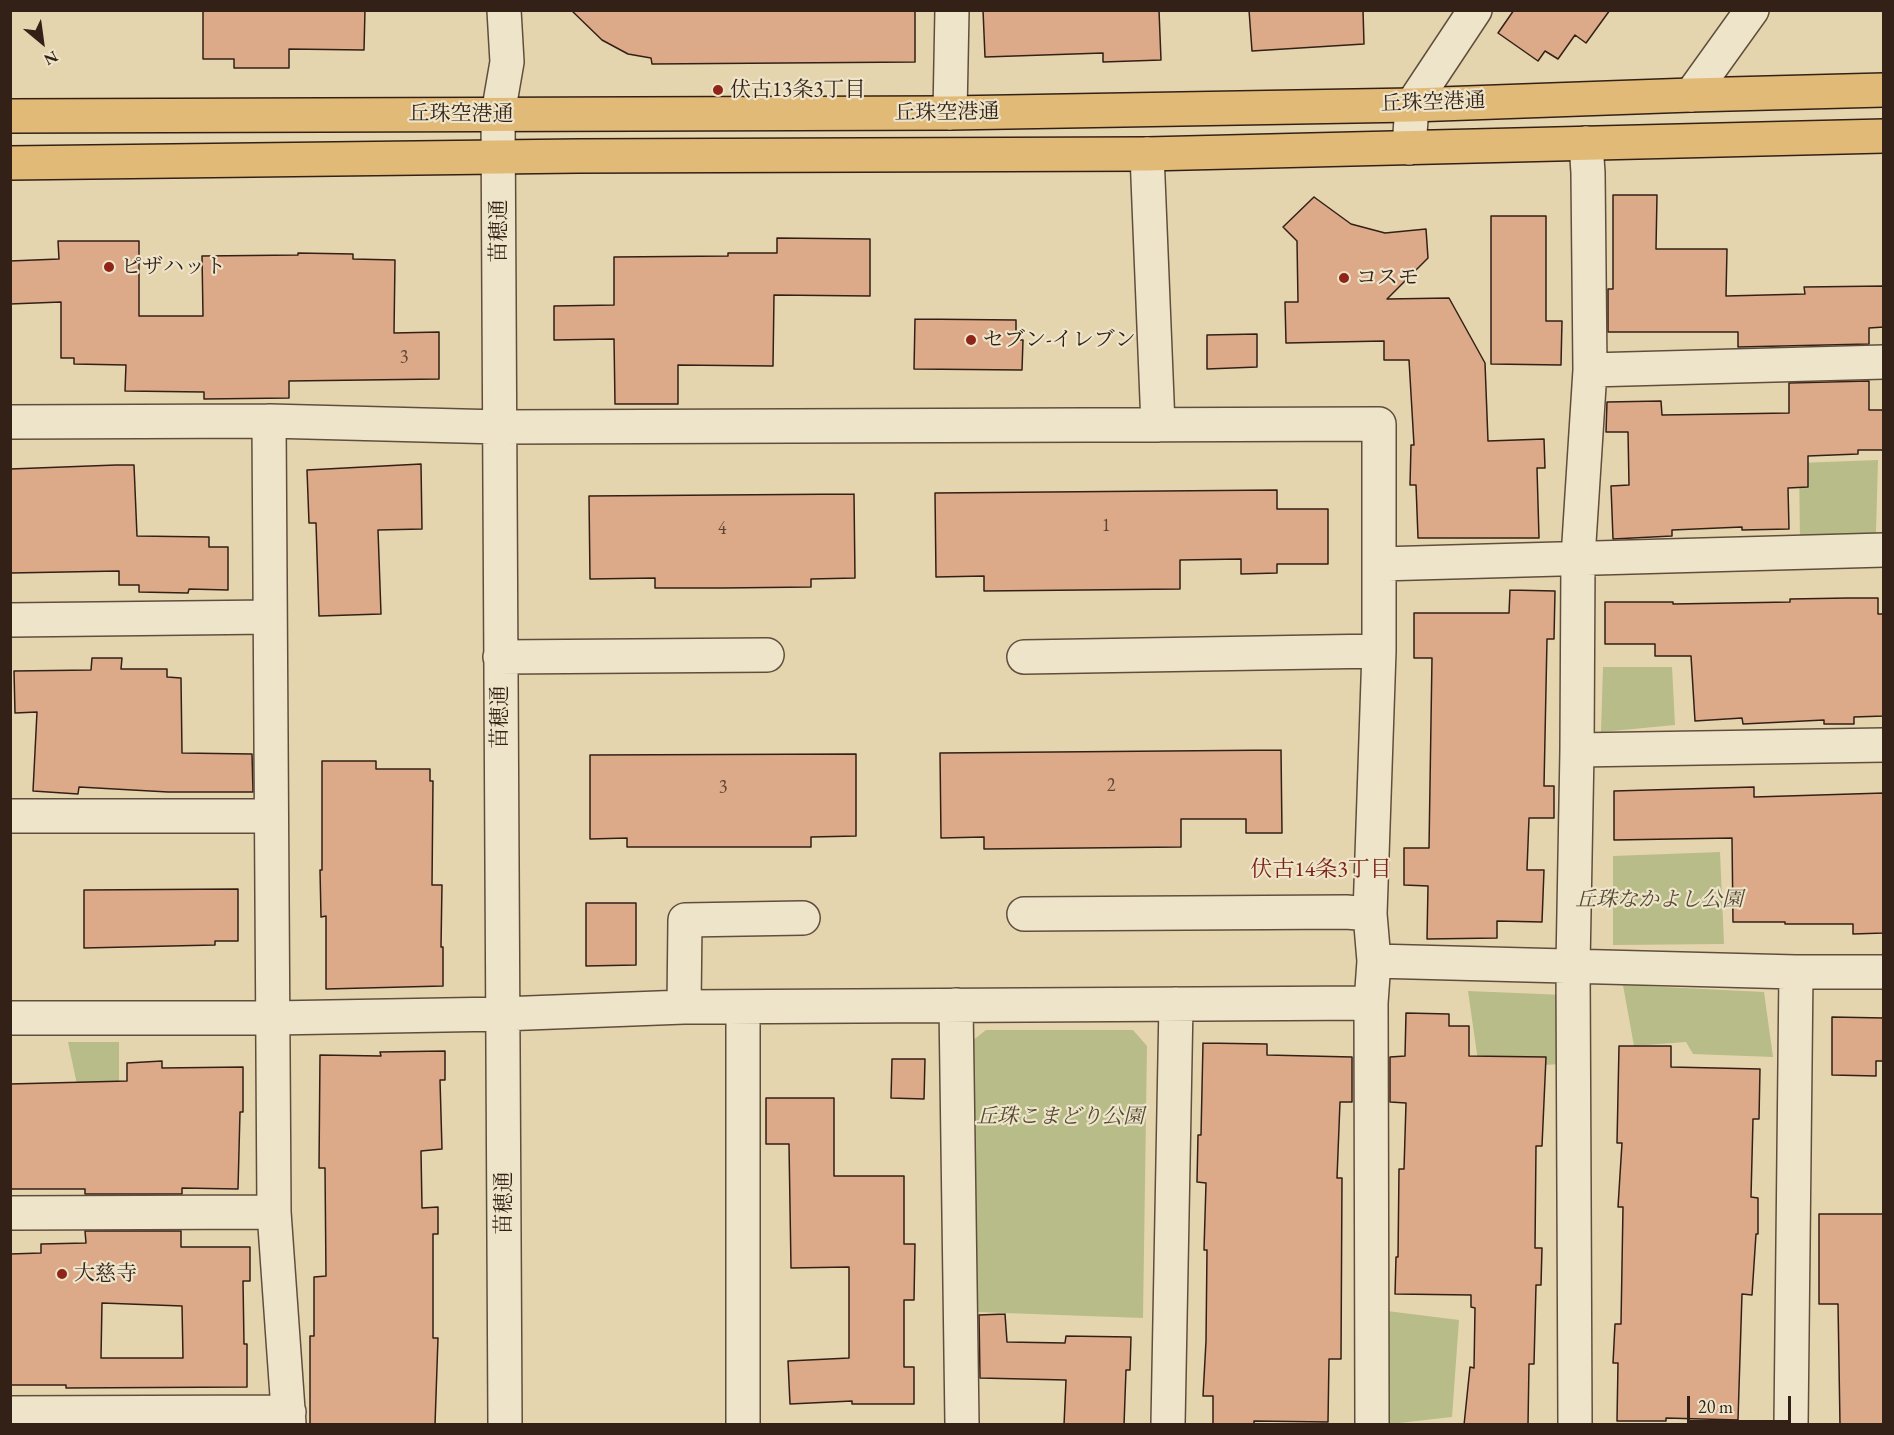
<!DOCTYPE html>
<html>
<head>
<meta charset="utf-8">
<style>
	body { margin:0 }
	#map { position:relative; width:1894px; height:1435px; overflow:hidden; background:#e5d5ae; font-family:"EB Garamond",serif }
	canvas { display:block }
	.frame { position:absolute; inset:0; border:12px solid #332117; pointer-events:none }
	.north { position:absolute; left:12px; top:12px; width:60px; height:60px; -webkit-text-stroke:4px #eee4ca; paint-order:stroke; rotate:151deg; font-size:16px; font-weight:700; line-height:24px; text-align:center; color:#332117 }
	.north::after { content:''; display:block; margin:auto; width:21px; height:27px; background:#332117; clip-path:polygon(50% 0,100% 100%,50% 72%,0 100%) }
	.scale { position:absolute; left:1687px; top:1396px; width:104px; height:27px; box-sizing:border-box; border:3px solid #332117; border-top:0; padding-left:8px; font-size:18px; line-height:21px; white-space:nowrap; color:#332117; -webkit-text-stroke:4px #eee4ca; paint-order:stroke }
</style>
</head>
<body>
<div id="map">
<canvas width="1894" height="1435"></canvas>
<div class="frame"></div>
<div class="north">N</div>
<div class="scale">20 m</div>
</div>
<script>
const ctx = document.querySelector('canvas').getContext('2d');
ctx.lineJoin = 'round';
function paint(path, color) { ctx.fillStyle = color; ctx.fill(path, 'evenodd'); }
const poly = rows => new Path2D(rows.map(r => 'M' + r).join(''));
function stroke(path, color, width, dash) { ctx.strokeStyle = color; ctx.lineWidth = width; ctx.lineCap = dash ? 'butt' : 'round'; ctx.setLineDash(dash || []); ctx.stroke(path); }
function drawText(font, color, halo, rows, align = 'center') {
  ctx.font = font + ' "EB Garamond","Noto Serif JP",serif'; ctx.lineWidth = 4.5; ctx.setLineDash([]); ctx.textBaseline = 'middle'; ctx.strokeStyle = halo; ctx.fillStyle = color; for (const [text, x, y, turn = 0] of rows) {
    ctx.save(); ctx.translate(x, y); ctx.rotate((+turn || 0) * Math.PI / 180); ctx.textAlign = isNaN(turn) ? turn : align; if (halo) ctx.strokeText(text, 0, 0); ctx.fillText(text, 0, 0); ctx.restore();
  }
}
paint(poly([
	[1878,460,1876,533,1800,542,1799,463],
	[1603,667,1672,667,1675,725,1601,732],
	[1720,852,1724,944,1613,945,1613,856],
	[1623,985,1764,992,1773,1057,1693,1054,1686,1042,1634,1046],
	[1468,991,1564,995,1563,1064,1479,1068],
	[986,1030,1133,1030,1147,1046,1143,1318,977,1312,972,1041],
	[68,1042,119,1042,119,1110,83,1113],
	[1387,1311,1459,1320,1452,1417,1390,1424]
]), '#b8bc88');
const building = poly([
	[203,10,365,10,364,50,289,49,289,68,234,68,234,59,203,59,203,10],
	[571,10,915,10,915,62,652,64,651,58,628,54,602,40,571,10],
	[983,10,1159,10,1161,60,1103,62,1103,53,985,57,983,10],
	[1249,10,1363,10,1364,44,1252,51,1249,10],
	[1514,10,1610,10,1586,43,1575,35,1558,59,1545,51,1538,61,1498,33,1514,10],
	[1613,195,1657,195,1656,249,1727,249,1726,296,1805,294,1804,287,1884,286,1884,327,1869,328,1869,344,1738,347,1738,332,1608,332,1608,289,1613,289,1613,195],
	[1314,197,1351,224,1385,233,1426,229,1428,258,1387,299,1449,298,1485,363,1488,441,1544,439,1545,468,1537,468,1539,538,1418,538,1416,485,1410,485,1411,445,1414,445,1409,360,1384,360,1384,341,1286,343,1285,302,1298,302,1297,241,1283,227,1314,197],
	[1491,216,1546,216,1546,321,1562,321,1561,365,1491,364,1491,216],
	[777,238,870,239,870,296,774,295,773,366,678,365,678,404,615,404,614,339,554,340,554,306,614,305,614,257,728,256,728,253,777,253,777,238],
	[58,241,139,241,139,316,203,316,202,256,298,255,298,253,353,254,353,259,395,260,394,333,439,332,439,379,289,381,289,398,204,399,204,392,125,391,126,365,74,364,74,358,61,358,61,302,10,304,10,261,59,259,58,241],
	[915,319,1016,320,1016,340,1023,340,1022,370,914,369,915,319],
	[1257,334,1257,367,1207,369,1207,335,1257,334],
	[1869,381,1869,410,1884,410,1884,450,1858,450,1858,454,1808,456,1808,487,1788,488,1789,529,1742,530,1742,527,1672,530,1672,536,1613,539,1611,486,1629,485,1628,432,1606,432,1607,402,1661,401,1662,415,1789,413,1789,383,1869,381],
	[421,464,422,529,378,530,381,614,319,616,316,523,309,523,307,470,421,464],
	[116,465,134,465,137,536,209,537,209,547,228,547,228,590,189,589,188,593,139,592,139,585,119,585,119,571,10,573,10,469,116,465],
	[1277,490,1277,509,1328,509,1328,564,1277,564,1277,573,1241,574,1241,559,1180,560,1180,589,984,591,984,576,936,577,935,493,1277,490],
	[854,494,855,578,811,579,811,587,723,588,655,588,655,578,590,579,589,496,854,494],
	[1510,590,1555,591,1554,639,1547,639,1544,786,1554,786,1554,818,1529,818,1527,870,1544,870,1542,922,1497,921,1497,938,1427,939,1428,886,1404,885,1404,848,1429,848,1432,658,1414,658,1414,613,1509,613,1510,590],
	[1848,598,1878,598,1878,614,1884,614,1884,716,1854,717,1854,724,1824,724,1824,720,1743,724,1742,718,1695,721,1691,656,1655,656,1655,644,1605,644,1605,602,1673,602,1673,604,1790,602,1790,599,1848,598],
	[92,658,122,658,121,669,167,669,167,677,181,678,182,753,252,754,253,792,168,792,79,787,78,794,33,791,37,712,15,713,14,671,91,670,92,658],
	[1281,750,1282,833,1246,833,1246,819,1181,819,1181,847,984,849,984,837,941,838,940,753,1281,750],
	[856,754,856,836,811,837,811,847,627,847,627,838,590,839,590,755,856,754],
	[322,761,376,761,376,769,430,769,430,781,433,781,432,885,442,885,441,947,443,947,443,986,326,989,326,916,321,917,320,870,322,870,322,761],
	[1754,787,1754,797,1884,793,1884,933,1853,934,1853,924,1785,924,1785,922,1733,922,1732,838,1614,840,1614,791,1754,787],
	[238,889,238,941,215,941,215,945,84,948,84,890,238,889],
	[586,903,636,903,636,965,586,966,586,903],
	[1406,1013,1449,1014,1449,1026,1469,1026,1469,1056,1546,1057,1542,1146,1536,1146,1535,1248,1542,1248,1541,1285,1536,1285,1534,1364,1529,1364,1528,1425,1464,1425,1470,1367,1474,1368,1475,1308,1471,1307,1471,1295,1395,1294,1396,1257,1398,1257,1399,1169,1404,1169,1406,1103,1390,1102,1390,1057,1405,1056,1406,1013],
	[1832,1017,1884,1018,1884,1061,1876,1061,1876,1076,1832,1075,1832,1017],
	[1203,1043,1267,1044,1267,1055,1352,1057,1352,1102,1340,1102,1337,1178,1342,1178,1341,1359,1329,1359,1328,1422,1254,1421,1254,1425,1213,1425,1213,1396,1203,1396,1206,1341,1207,1250,1204,1250,1206,1183,1197,1182,1198,1135,1201,1135,1203,1043],
	[1619,1046,1671,1046,1671,1067,1760,1069,1759,1119,1753,1119,1751,1197,1758,1198,1758,1234,1756,1234,1752,1295,1742,1294,1738,1420,1666,1418,1666,1421,1617,1421,1618,1363,1613,1363,1615,1324,1621,1324,1623,1207,1618,1207,1622,1143,1617,1143,1619,1046],
	[445,1051,445,1080,440,1080,442,1149,421,1151,422,1208,438,1207,438,1234,433,1234,433,1338,438,1338,435,1425,310,1425,310,1336,314,1336,314,1277,326,1276,325,1168,319,1168,320,1055,381,1056,380,1052,445,1051],
	[892,1059,925,1059,924,1099,891,1098,892,1059],
	[162,1061,162,1068,243,1067,243,1112,240,1112,238,1189,182,1188,182,1194,85,1194,85,1189,10,1189,10,1084,127,1081,127,1063,162,1061],
	[766,1098,834,1098,834,1176,904,1176,904,1244,915,1244,914,1300,904,1300,904,1367,914,1367,914,1404,852,1404,852,1401,790,1404,788,1361,849,1358,849,1267,791,1268,789,1144,766,1144,766,1098],
	[1819,1214,1884,1214,1884,1425,1840,1425,1838,1304,1819,1304,1819,1214],
	[85,1231,181,1231,181,1247,250,1247,250,1281,243,1281,244,1344,247,1344,247,1387,66,1388,66,1385,10,1385,10,1254,41,1253,41,1244,86,1243,85,1231],
	[102,1303,182,1306,183,1358,101,1358,102,1303],
	[1005,1314,1007,1342,1065,1343,1066,1336,1131,1337,1130,1370,1126,1370,1124,1425,1064,1425,1066,1380,980,1378,979,1315,1005,1314]
]);
paint(building, '#dca989');
stroke(building, '#332117', 1.5);
const minor = poly([
	[504,10,507,62,498,114,505,1424],
	[1691,95,1752,10],
	[950,113,952,10],
	[1409,148,1412,105,1475,10],
	[1147,154,1158,425],
	[1590,370,1884,362],
	[269,421,274,1212,289,1424],
	[10,422,269,421,500,427,1379,424,1379,651,1370,914,1374,961,1371,1003,1372,1424],
	[1379,564,1884,550],
	[10,620,270,617],
	[500,657,767,655],
	[1024,657,1379,651],
	[1577,750,1884,745],
	[10,816,271,816],
	[1024,914,1346,912,1370,914],
	[1374,961,1796,972,1884,972],
	[956,1005,962,1424],
	[684,1007,685,920,803,918],
	[743,1007,743,1424],
	[10,1018,273,1018,502,1014,684,1007,1371,1003],
	[10,1213,274,1212],
	[10,1413,289,1412],
	[1168,1424,1176,1004],
	[1575,1424,1573,965,1577,750,1578,558,1590,370,1588,173,1586,143],
	[1791,1424,1796,972]
]);
const major = poly([
	[10,116,950,113,1412,105,1691,95,1884,90],
	[10,163,578,156,1147,154,1884,136]
]);
stroke(minor, '#604e3d', 36);
stroke(major, '#332117', 36);
stroke(minor, '#eee4ca', 33);
stroke(major, '#e2ba77', 33);
for (const [x, y, r, color] of [
	[718,90,6,"#8f2418"],
	[109,267,6,"#8f2418"],
	[1344,278,6,"#8f2418"],
	[971,340,6,"#8f2418"],
	[62,1274,6,"#8f2418"]
]) { const dot = new Path2D(); dot.arc(x, y, r, 0, 2 * Math.PI); ctx.fillStyle = color; ctx.fill(dot); stroke(dot, '#eee4ca', 2); }
drawText('18px', '#5d4334', null, [
	["3",404,358],
	["1",1106,526],
	["4",722,529],
	["2",1111,786],
	["3",723,788]
]);
drawText('21px', '#332117', '#eee4ca', [
	["伏古13条3丁目",730,90],
	["ピザハット",121,267],
	["コスモ",1356,278],
	["セブン-イレブン",983,340],
	["大慈寺",74,1274]
], 'left');
drawText('21px', '#332117', '#eee4ca', [
	["丘珠空港通",1433,103,-2],
	["丘珠空港通",947,113,-1],
	["丘珠空港通",461,114],
	["苗穂通",499,231,-90],
	["苗穂通",500,717,-90],
	["苗穂通",504,1203,-90]
]);
drawText('italic 21px', '#544833', '#eee4ca', [
	["丘珠なかよし公園",1659,900],
	["丘珠こまどり公園",1060,1117]
]);
drawText('22px', '#7a1f14', '#eee4ca', [
	["伏古14条3丁目",1321,870]
]);
</script>
</body>
</html>
